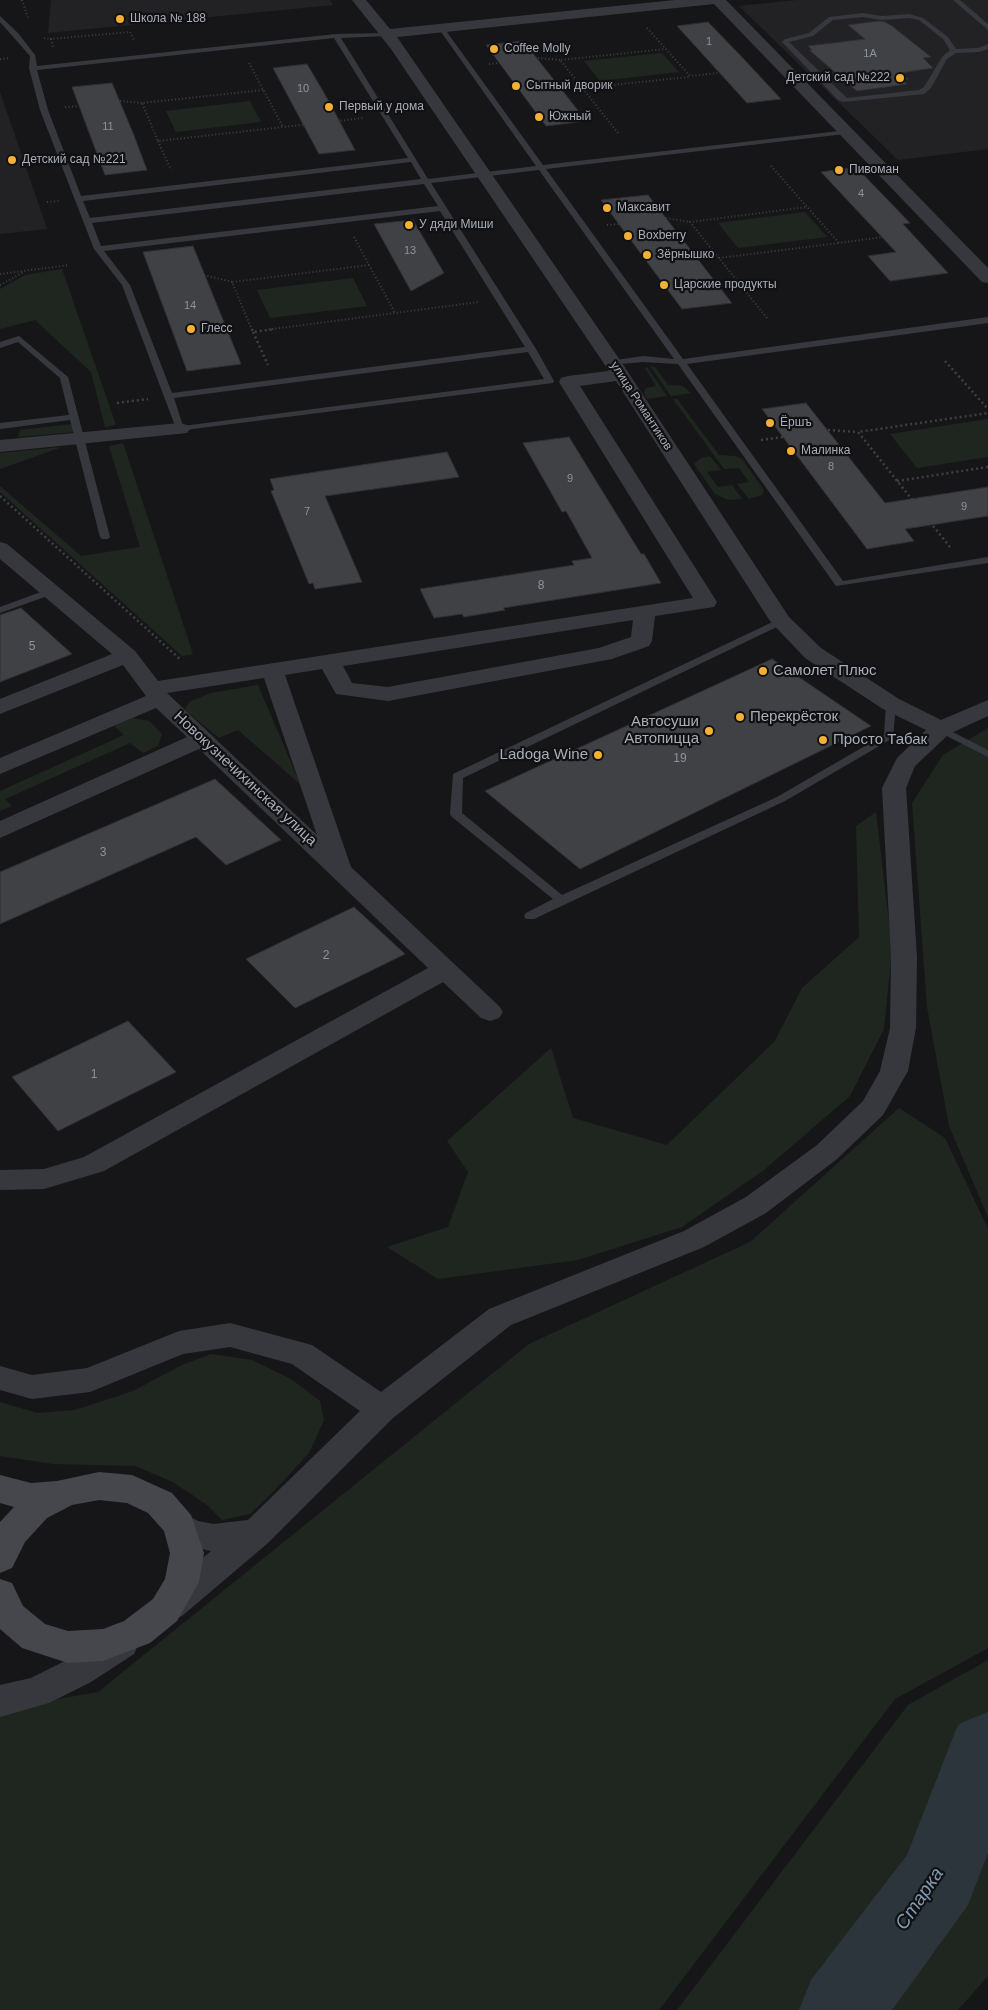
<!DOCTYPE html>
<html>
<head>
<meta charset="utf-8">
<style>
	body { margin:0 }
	canvas { display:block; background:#161618 }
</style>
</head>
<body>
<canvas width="988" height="2010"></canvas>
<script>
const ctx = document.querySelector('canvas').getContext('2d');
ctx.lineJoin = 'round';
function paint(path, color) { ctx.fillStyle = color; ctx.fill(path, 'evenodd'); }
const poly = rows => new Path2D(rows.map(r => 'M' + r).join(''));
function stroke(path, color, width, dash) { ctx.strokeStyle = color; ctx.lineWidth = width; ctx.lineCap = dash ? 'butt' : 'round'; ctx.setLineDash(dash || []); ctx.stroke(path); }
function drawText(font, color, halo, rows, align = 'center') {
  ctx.font = font + ' Arial,sans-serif'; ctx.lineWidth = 4.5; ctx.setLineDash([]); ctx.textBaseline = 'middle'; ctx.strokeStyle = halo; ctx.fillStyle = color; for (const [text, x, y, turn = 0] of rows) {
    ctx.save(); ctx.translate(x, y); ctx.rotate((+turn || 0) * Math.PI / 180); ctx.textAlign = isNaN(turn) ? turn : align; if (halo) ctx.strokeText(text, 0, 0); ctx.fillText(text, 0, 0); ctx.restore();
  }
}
paint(poly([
	[51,0,330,0,333,5,48,33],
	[797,0,988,0,988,149,898,160,739,6],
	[0,92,47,229,0,234]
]), '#222225');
paint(poly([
	[662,53,679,72,600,81,584,61],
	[250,101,261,122,176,132,166,111],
	[805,212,827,237,738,248,718,223],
	[62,269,116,425,105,427,91,372,35,320,0,329,0,289,25,275],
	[353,278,367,306,270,318,257,290],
	[650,366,655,367,668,385,683,386,691,393,671,396],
	[647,367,667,396,647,399,644,393,646,388,656,386,645,368],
	[673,399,677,399,719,455,735,456,742,459,764,490,762,495,749,499,737,484,749,482,739,468,724,469],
	[988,419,988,457,917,468,890,434],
	[71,424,74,432,18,437,20,430],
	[123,443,193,654,182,656,0,492,0,486,81,556,140,547,109,446],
	[62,447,0,469,0,453],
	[710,456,721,470,707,472,718,487,732,485,742,499,728,500,715,494,694,464,701,458],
	[258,685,300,784,238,730,219,738,185,710,189,702,211,693],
	[133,718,149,721,162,734,158,746,143,753,130,743,5,799,12,806,0,811,0,791,124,735,114,726],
	[988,728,988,1217,949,1126,927,1007,912,803,943,755],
	[876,812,892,949,884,1029,850,1096,764,1170,682,1227,578,1260,438,1279,387,1247,448,1227,468,1172,447,1141,551,1048,573,1118,667,1145,775,1041,802,988,859,937,856,826],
	[899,1108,945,1138,988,1229,988,1648,895,1699,659,2010,0,2010,0,1709,98,1692,529,1344,750,1242],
	[211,1354,252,1360,291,1379,320,1401,324,1420,309,1453,272,1493,250,1514,222,1520,207,1505,173,1482,135,1466,53,1464,0,1456,0,1402,37,1413,75,1410,133,1391,182,1365],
	[988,1660,988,1976,958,2010,677,2010,908,1705]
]), '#1e261f');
paint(poly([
	[988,1712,988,1853,968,1905,892,2010,799,2010,811,1980,907,1855,957,1727,961,1723,988,1712]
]), '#2c353c');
const building = poly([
	[879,21,885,22,892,26,931,57,923,58,933,68,900,73,908,79,902,80,907,84,857,91,809,50,812,50,808,46,865,39,848,25,879,21],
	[708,22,740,55,781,99,747,103,677,26,708,22],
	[523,41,562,90,586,121,546,126,486,45,523,41],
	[307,64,327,98,355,150,319,154,273,68,307,64],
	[112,83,133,133,147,170,105,175,72,87,112,83],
	[856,167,910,223,903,224,948,273,890,281,868,256,896,252,821,172,856,167],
	[648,195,731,302,732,303,682,309,601,200,648,195],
	[413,220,444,273,411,291,374,224,413,220],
	[193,246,221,315,241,364,187,371,143,252,193,246],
	[806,403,885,503,988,487,988,516,905,529,914,541,867,549,762,409,806,403],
	[569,437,641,554,644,554,661,583,503,608,505,610,464,617,462,614,434,618,420,589,574,565,572,561,592,558,566,511,562,512,523,443,569,437],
	[447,452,459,477,325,496,362,582,315,589,313,583,309,584,271,491,274,490,270,479,447,452],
	[21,608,72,654,0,682,0,615,21,608],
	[772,659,871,726,580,869,485,791,772,659],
	[215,779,281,840,226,865,196,837,0,924,0,872,215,779],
	[354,907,405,954,295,1008,246,959,354,907],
	[128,1021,176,1072,58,1131,12,1077,128,1021]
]);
paint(building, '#404145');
stroke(building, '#303034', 1);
stroke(poly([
	[22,0,28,18],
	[647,28,690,76,754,69],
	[44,38,51,39,53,47],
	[50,39,130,32,134,40],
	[538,58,560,60],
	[0,59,10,58],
	[249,63,283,127],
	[489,64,499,63],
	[583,88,689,77],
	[263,90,142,103,158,141,364,118],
	[120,101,142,103],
	[65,107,79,106],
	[618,133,560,60,665,49],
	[158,141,171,170],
	[771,166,839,243,911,233],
	[47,202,59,201],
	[666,218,690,222],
	[607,225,619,224],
	[354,237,395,313],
	[719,258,839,243],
	[0,274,69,265],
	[204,275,232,282],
	[0,285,24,272],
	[767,318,690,222,807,207],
	[252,330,232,282,369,265],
	[265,330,479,302]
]), '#3d3f44', 2, [1, 2.5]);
stroke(poly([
	[252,329,253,332,275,329],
	[253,332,268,365],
	[945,361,988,409],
	[117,403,148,399],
	[828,430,858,432],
	[761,440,783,437],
	[897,481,988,467],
	[0,496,181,660],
	[950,547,858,432,988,413]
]), '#3d3f44', 2.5, [2, 3]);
paint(poly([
	[953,0,960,0,988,24,988,30,953,0],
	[863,13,882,16,909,14,923,18,948,37,956,49,978,48,988,44,988,49,979,52,956,53,947,59,931,88,924,94,843,102,838,100,782,42,785,39,809,33,829,17,863,13],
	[863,17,882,20,909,18,919,20,943,39,950,50,942,57,924,87,919,90,847,98,789,42,813,36,833,20,863,17],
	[0,16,18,33,35,55,37,66,336,34,388,33,389,34,386,36,341,38,428,179,536,166,439,29,442,27,444,28,543,165,848,130,848,134,845,134,546,169,683,359,988,317,988,323,687,364,843,581,988,557,988,563,836,586,678,364,643,362,610,365,610,361,643,356,674,359,539,170,431,183,536,349,554,381,553,383,177,431,122,285,94,249,40,110,29,68,30,56,0,22,0,16],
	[334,38,408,158,81,196,48,110,37,70,334,38],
	[411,162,421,179,90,218,83,201,411,162],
	[424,184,438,206,101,246,92,223,424,184],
	[440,211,525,347,172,393,130,285,104,251,440,211],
	[528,352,544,379,183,426,174,398,528,352],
	[19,336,68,377,110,537,108,539,102,539,100,537,70,420,0,429,0,423,69,415,60,378,18,342,0,348,0,342,19,336],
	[49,589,54,592,53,594,0,613,0,607,49,589],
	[781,618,785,619,785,623,463,778,462,813,562,895,777,797,884,735,886,704,891,701,896,704,893,738,785,801,534,919,526,919,524,916,526,913,553,899,452,817,450,814,453,774,781,618],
	[941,726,988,750,988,757,937,731,936,729,941,726]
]), '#37383d');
paint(poly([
	[352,0,366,0,390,29,675,0,726,0,988,268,988,283,982,282,714,4,397,37,622,363,789,617,821,648,899,699,941,720,988,700,988,716,949,734,915,766,906,788,917,957,916,1028,908,1071,883,1115,837,1159,766,1213,704,1247,511,1325,393,1418,268,1543,182,1616,170,1621,158,1616,153,1606,158,1596,211,1551,178,1543,167,1535,163,1525,167,1515,179,1511,198,1521,213,1524,248,1520,360,1411,292,1364,230,1347,183,1354,90,1392,32,1399,0,1390,0,1366,32,1375,87,1368,179,1331,230,1323,312,1345,381,1392,489,1309,684,1231,746,1197,817,1145,863,1101,880,1071,890,1028,891,957,882,788,897,758,926,730,883,709,805,658,770,621,616,381,580,386,717,602,714,607,655,616,652,641,649,646,612,659,388,701,336,694,322,669,285,675,351,867,499,1006,503,1012,499,1018,490,1021,481,1018,443,982,104,1171,44,1189,0,1190,0,1170,44,1169,84,1157,428,968,199,749,0,838,0,821,187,737,156,708,0,774,0,758,146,696,123,665,0,714,0,699,112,654,0,559,0,542,7,544,135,651,158,681,693,598,559,382,561,378,568,376,609,371,391,49,352,0],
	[633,620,631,637,599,648,388,687,352,683,343,666,633,620],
	[264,678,317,835,167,693,264,678],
	[180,423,187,425,190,429,187,433,0,452,0,440,180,423],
	[122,1628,134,1632,139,1643,134,1654,91,1682,49,1703,0,1717,0,1685,31,1678,67,1660,110,1632,122,1628]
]), '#37383d');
paint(poly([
	[99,1472,132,1475,172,1493,191,1515,204,1553,199,1582,177,1621,150,1643,116,1656,103,1661,68,1663,22,1648,0,1629,0,1579,12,1583,23,1606,45,1624,68,1631,103,1629,124,1621,153,1599,165,1579,170,1553,164,1531,148,1513,127,1503,99,1500,72,1505,47,1518,25,1542,12,1568,0,1573,0,1522,14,1507,0,1503,0,1475,31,1483,57,1481,99,1472]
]), '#45474d');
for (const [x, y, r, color] of [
	[120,19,5,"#f2b134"],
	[494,49,5,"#f2b134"],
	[900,78,5,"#f2b134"],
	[516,86,5,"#f2b134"],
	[329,107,5,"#f2b134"],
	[539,117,5,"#f2b134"],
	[12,160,5,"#f2b134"],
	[839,170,5,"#f2b134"],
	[607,208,5,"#f2b134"],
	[409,225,5,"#f2b134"],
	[628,236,5,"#f2b134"],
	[647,255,5,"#f2b134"],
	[664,285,5,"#f2b134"],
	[191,329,5,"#f2b134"],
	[770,423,5,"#f2b134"],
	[791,451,5,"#f2b134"],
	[763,671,5,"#f2b134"],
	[740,717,5,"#f2b134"],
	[709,731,5,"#f2b134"],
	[823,740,5,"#f2b134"],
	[598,755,5,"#f2b134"]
]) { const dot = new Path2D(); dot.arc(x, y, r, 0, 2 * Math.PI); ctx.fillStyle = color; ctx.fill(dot); stroke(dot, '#111113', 2); }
drawText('11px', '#8e929b', null, [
	["1",709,42],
	["1А",870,54],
	["10",303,89],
	["11",108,127],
	["4",861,194],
	["13",410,251],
	["14",190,306],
	["8",831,467],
	["9",570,479],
	["9",964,507],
	["7",307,512]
]);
drawText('12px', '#a8adb8', '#111113', [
	["Школа № 188",130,19],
	["Coffee Molly",504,49],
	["Детский сад №222",890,78,"right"],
	["Сытный дворик",526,86],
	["Первый у дома",339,107],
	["Южный",549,117],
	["Детский сад №221",22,160],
	["Пивоман",849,170],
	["Максавит",617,208],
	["У дяди Миши",419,225],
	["Boxberry",638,236],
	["Зёрнышко",657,255],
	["Царские продукты",674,285],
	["Глесс",201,329],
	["Ёршъ",780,423],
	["Малинка",801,451]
], 'left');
drawText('12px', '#a8adb8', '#111113', [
	["улица Романтиков",641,406,57]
]);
drawText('12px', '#8e929b', null, [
	["8",541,586],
	["5",32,647],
	["19",680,759],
	["3",103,853],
	["2",326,956],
	["1",94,1075]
]);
drawText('15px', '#a8adb8', '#111113', [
	["Самолет Плюс",773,671],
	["Перекрёсток",750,717],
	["Автосуши",699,722,"right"],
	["Автопицца",699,739,"right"],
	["Просто Табак",833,740],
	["Ladoga Wine",588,755,"right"]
], 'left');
drawText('15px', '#a8adb8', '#111113', [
	["Новокузнечихинская улица",245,779,43]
]);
drawText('italic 19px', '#7f9bb3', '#111113', [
	["Старка",920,1899,-56]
]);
</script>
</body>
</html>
